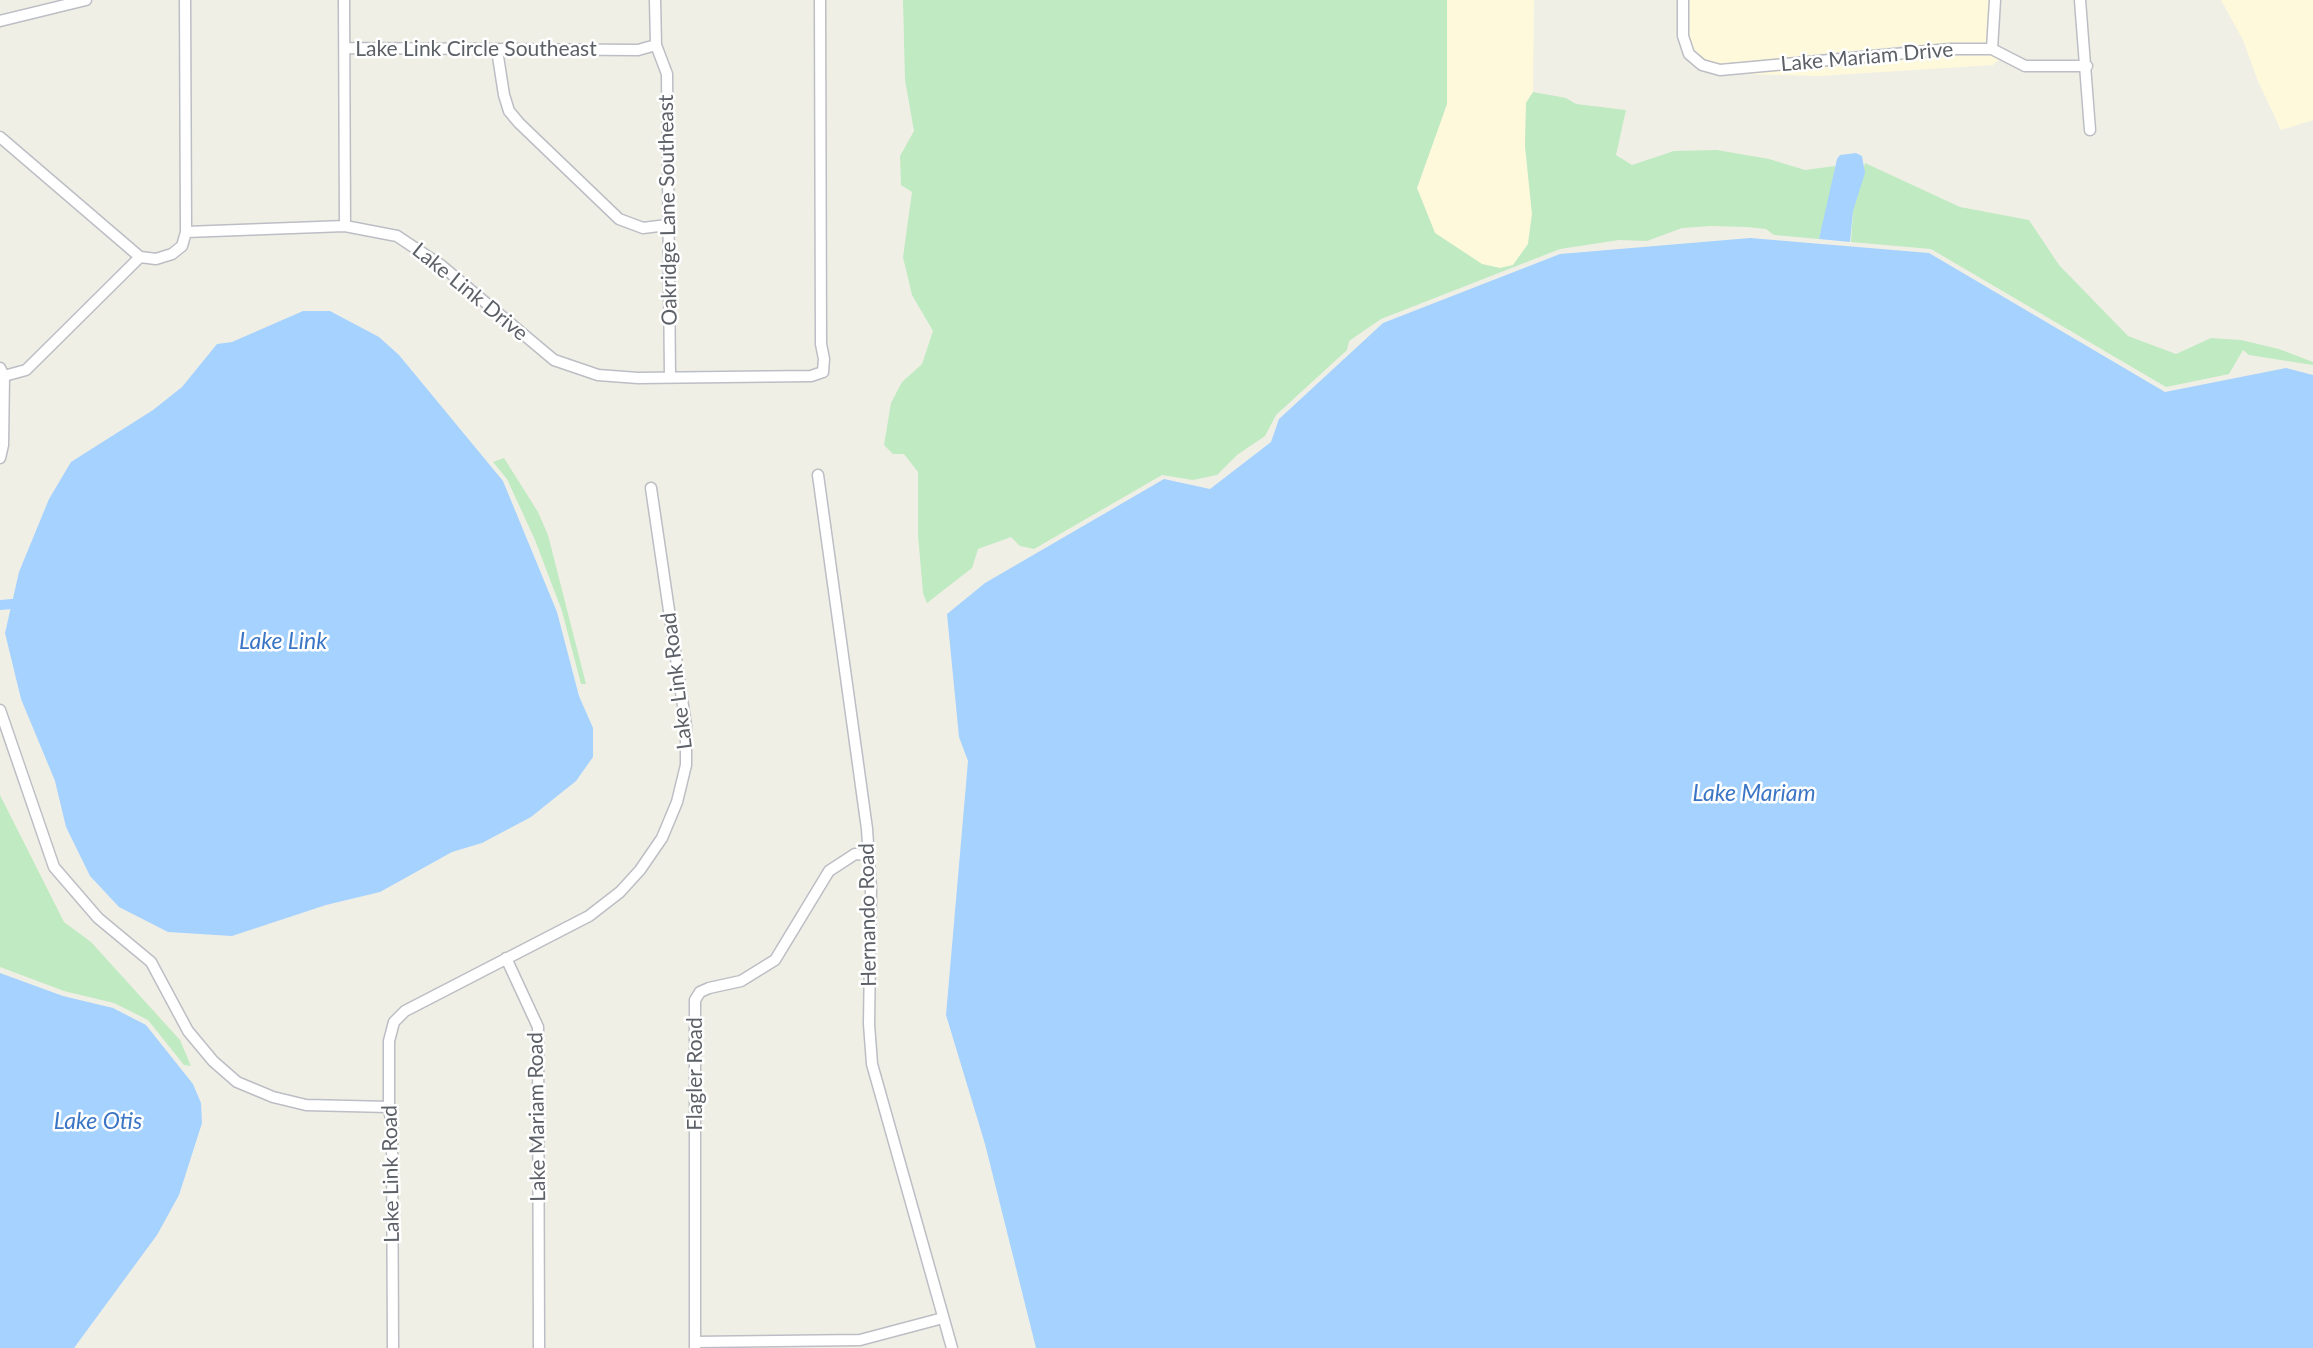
<!DOCTYPE html>
<html>
<head>
<meta charset="utf-8">
<style>
	body { margin:0 }
	canvas { display:block; background:#f0efe5 }
</style>
</head>
<body>
<canvas width="2313" height="1348"></canvas>
<script>
const ctx = document.querySelector('canvas').getContext('2d');
ctx.lineJoin = 'round';
function paint(path, color) { ctx.fillStyle = color; ctx.fill(path, 'evenodd'); }
const poly = rows => new Path2D(rows.map(r => 'M' + r).join(''));
function stroke(path, color, width, dash) { ctx.strokeStyle = color; ctx.lineWidth = width; ctx.lineCap = dash ? 'butt' : 'round'; ctx.setLineDash(dash || []); ctx.stroke(path); }
function drawText(font, color, halo, rows, align = 'center') {
  ctx.font = font + ' Lato,sans-serif'; ctx.lineWidth = 5; ctx.setLineDash([]); ctx.textBaseline = 'middle'; ctx.strokeStyle = halo; ctx.fillStyle = color; for (const [text, x, y, turn = 0] of rows) {
    ctx.save(); ctx.translate(x, y); ctx.rotate((+turn || 0) * Math.PI / 180); ctx.textAlign = isNaN(turn) ? turn : align; if (halo) ctx.strokeText(text, 0, 0); ctx.fillText(text, 0, 0); ctx.restore();
  }
}
paint(poly([
	[1447,0,1534,0,1533,92,1526,103,1525,146,1532,214,1528,244,1513,265,1500,268,1482,264,1435,233,1417,188,1447,104],
	[1688,0,1990,0,1990,28,1988,43,1911,45,1720,64,1704,59,1693,50,1688,35],
	[2221,0,2313,0,2313,120,2281,130,2258,81,2243,40],
	[1991,55,1999,59,1993,65,1819,76,1741,74,1911,57]
]), '#fff9db');
paint(poly([
	[903,0,1447,0,1447,104,1417,188,1435,233,1482,264,1500,268,1513,265,1528,244,1532,214,1525,146,1526,103,1533,92,1566,98,1576,104,1626,110,1616,155,1632,165,1674,151,1717,150,1769,159,1805,170,1835,166,1832,188,1819,239,1774,235,1766,229,1747,227,1711,226,1682,228,1647,241,1619,240,1560,249,1381,319,1349,341,1347,350,1276,415,1265,436,1237,455,1217,475,1193,480,1162,475,1034,549,1020,546,1011,537,978,549,972,568,927,603,923,593,918,535,918,472,904,454,893,454,884,445,891,403,902,382,922,364,933,331,912,295,903,257,912,192,901,185,900,156,914,131,905,80],
	[1865,163,1960,207,2029,220,2059,265,2128,336,2176,354,2211,338,2241,340,2279,349,2313,362,2313,365,2249,355,2243,350,2229,374,2166,387,1931,249,1851,242,1853,211],
	[504,458,538,512,548,535,586,684,581,684,562,611,535,540,507,479,493,462],
	[0,795,64,922,91,942,180,1040,191,1066,184,1065,148,1020,114,1003,64,991,0,967]
]), '#bfeac2');
paint(poly([
	[1856,153,1862,156,1865,173,1853,211,1850,242,1819,239,1837,159,1840,155],
	[1750,238,1929,253,2165,392,2286,368,2313,375,2313,1348,1036,1348,985,1144,946,1015,968,761,959,737,947,614,985,583,1164,479,1210,489,1271,442,1279,419,1383,323,1560,254],
	[303,311,330,311,379,337,399,355,503,481,557,612,579,696,593,728,593,757,576,781,531,817,482,843,452,852,380,892,326,905,232,936,168,932,119,907,90,876,66,827,55,781,21,699,5,633,19,572,49,499,71,462,153,410,182,387,217,344,232,342],
	[0,973,63,996,113,1008,146,1025,193,1084,201,1103,202,1123,179,1195,157,1235,74,1348,0,1348]
]), '#a6d2ff');
stroke(poly([
	[0,605,12,604]
]), '#a6d2ff', 10);
const street = poly([
	[344,0,345,226],
	[655,0,656,45,667,74,670,377],
	[1683,0,1683,36,1689,54,1702,65,1720,70,1950,49,1992,49,2025,66,2087,66],
	[2080,0,2090,130],
	[0,21,86,0],
	[345,48,638,50,656,45],
	[1992,49,1995,0],
	[497,50,504,95,509,111,519,123,619,219,643,228,667,225],
	[0,137,140,257],
	[186,232,345,226,397,236,442,266,554,360,598,375,638,378,811,376,823,372,824,359,821,344,820,0],
	[0,368,4,376,3,445,0,458],
	[4,376,26,370,140,257,156,259,172,254,182,246,186,232,185,0],
	[818,475,867,829,871,888,869,1024,872,1064,952,1348],
	[0,710,54,867,98,918,151,962,188,1031,213,1061,237,1082,273,1097,306,1105,389,1107],
	[506,958,538,1027,539,1348],
	[695,1342,860,1340,943,1318],
	[393,1348,392,1127,389,1107,389,1041,394,1022,405,1011,589,916,620,892,640,870,662,838,677,802,686,765,686,726,651,488],
	[695,1348,695,1000,700,992,709,988,741,981,775,960,829,871,855,854,869,855]
]);
stroke(street, '#bcbec5', 13);
stroke(street, '#fff', 10);
drawText('21px', '#5c6067', '#fff', [
	["Lake Link Circle Southeast",476,49],
	["Lake Mariam Drive",1867,57,-5],
	["Oakridge Lane Southeast",668,210,-91],
	["Lake Link Drive",470,292,39],
	["Lake Link Road",677,681,-97],
	["Hernando Road",868,915,-91],
	["Flagler Road",695,1074,-90],
	["Lake Mariam Road",537,1117,-91],
	["Lake Link Road",391,1174,-91]
]);
drawText('italic 23px', '#3a75c6', '#fff', [
	["Lake Link",283,642],
	["Lake Mariam",1754,794],
	["Lake Otis",98,1122]
]);
</script>
</body>
</html>
